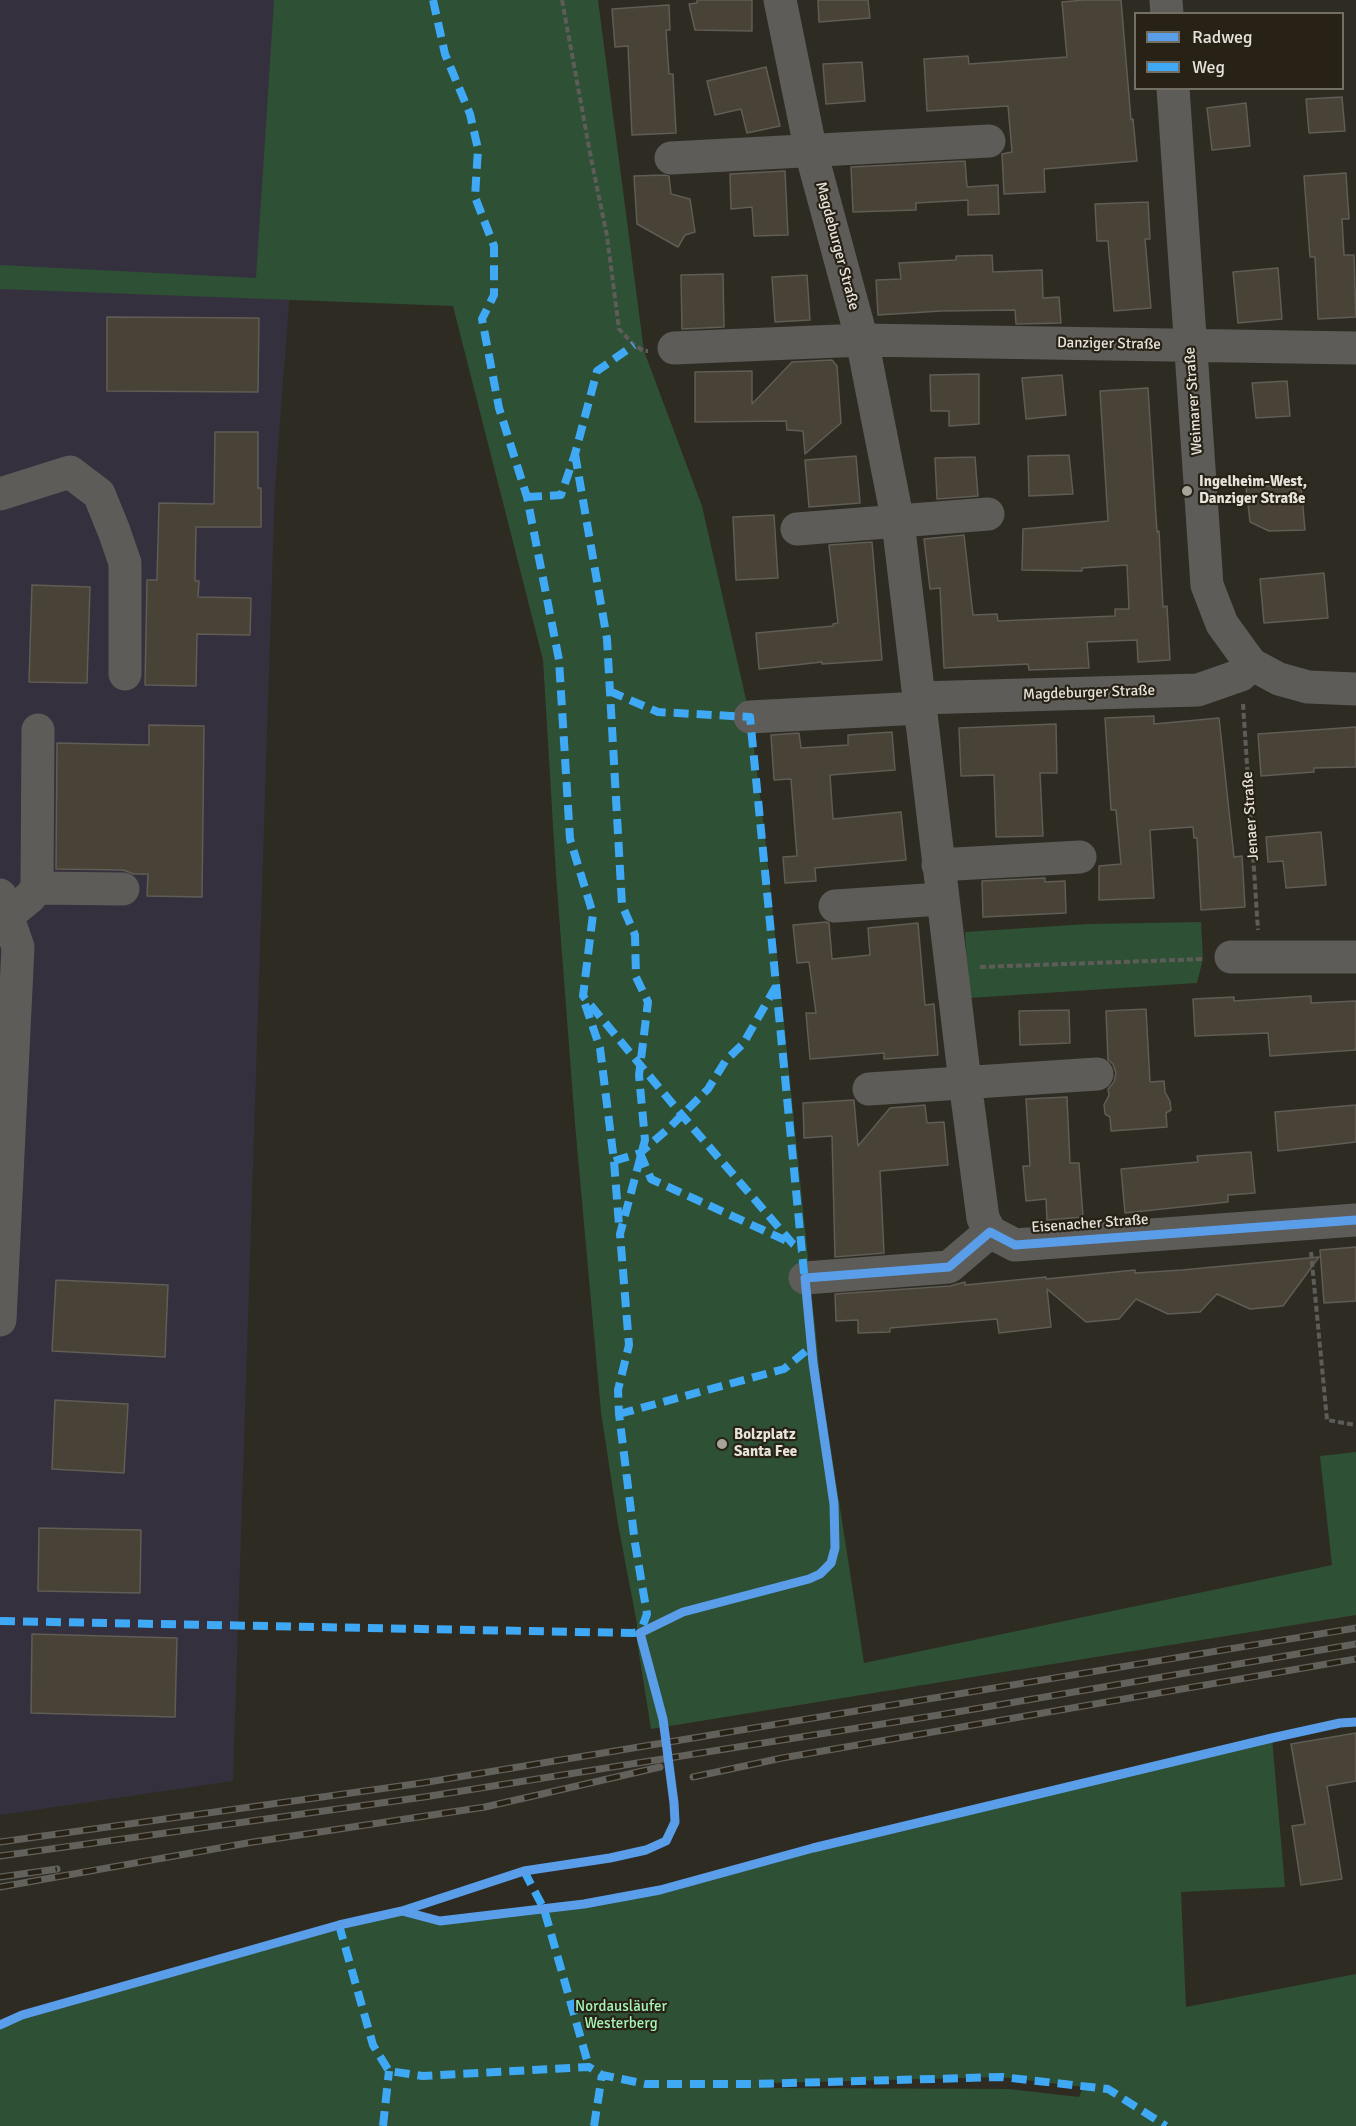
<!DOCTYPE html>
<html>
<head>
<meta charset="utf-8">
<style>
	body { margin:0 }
	#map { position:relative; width:1356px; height:2126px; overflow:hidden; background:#2e2b23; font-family:Signika,sans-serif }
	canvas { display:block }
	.legend { position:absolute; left:1134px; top:12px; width:210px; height:78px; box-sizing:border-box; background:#282216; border:2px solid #746f65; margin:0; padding:8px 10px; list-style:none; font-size:18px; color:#e7e3dc }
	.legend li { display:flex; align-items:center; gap:12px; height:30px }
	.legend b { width:30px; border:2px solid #746f65 }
</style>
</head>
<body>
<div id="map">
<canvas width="1356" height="2126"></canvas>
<ul class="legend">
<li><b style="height:8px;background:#5a9eea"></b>Radweg</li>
<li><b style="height:8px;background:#3fa9f5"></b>Weg</li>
</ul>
</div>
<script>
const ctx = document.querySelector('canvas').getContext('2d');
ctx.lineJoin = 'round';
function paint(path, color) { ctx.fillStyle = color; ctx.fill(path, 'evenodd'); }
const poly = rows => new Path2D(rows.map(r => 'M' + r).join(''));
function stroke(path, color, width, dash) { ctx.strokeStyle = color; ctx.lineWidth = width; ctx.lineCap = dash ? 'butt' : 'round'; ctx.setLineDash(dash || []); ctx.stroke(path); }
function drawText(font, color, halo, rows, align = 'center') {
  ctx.font = font + ' Signika,sans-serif'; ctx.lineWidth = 4.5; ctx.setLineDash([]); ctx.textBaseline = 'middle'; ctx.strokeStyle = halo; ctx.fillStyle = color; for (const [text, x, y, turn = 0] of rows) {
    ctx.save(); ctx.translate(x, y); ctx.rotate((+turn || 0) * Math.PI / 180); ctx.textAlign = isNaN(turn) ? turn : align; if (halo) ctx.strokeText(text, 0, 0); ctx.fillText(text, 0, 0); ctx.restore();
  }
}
paint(poly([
	[0,0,312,0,275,488,233,1781,0,1815]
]), '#35303d');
paint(poly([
	[274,0,598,0,644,351,702,506,750,717,764,827,821,1385,864,1663,1332,1565,1320,1456,1356,1452,1356,1615,651,1729,637,1641,637,1624,618,1524,601,1412,575,1124,556,875,543,660,453,306,0,289,0,265,256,278],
	[1201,922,1203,959,1197,983,969,998,965,932,1087,924],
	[1272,1738,1285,1887,1181,1892,1186,2007,1356,1974,1356,2126,0,2126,0,2025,22,2015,339,1925,402,1911,440,1921,584,1904,660,1890,813,1848],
	[1001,2077,1083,2087,1079,2097,1009,2089,772,2088,771,2083]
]), '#2e5035');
const building = poly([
	[697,0,752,0,752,31,695,30,689,4,697,3,697,0],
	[818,0,868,0,870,18,819,22,818,0],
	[1084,0,1121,0,1131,120,1133,119,1137,161,1044,169,1045,192,1004,194,1002,154,1012,152,1008,106,927,111,924,59,968,56,969,64,1067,57,1062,2,1084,0],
	[669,5,670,30,666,30,669,74,673,74,676,133,632,135,628,46,615,47,612,9,669,5],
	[862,62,865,101,826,104,823,64,862,62],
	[766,67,780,126,747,133,741,109,715,115,707,81,766,67],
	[1342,97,1345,131,1309,133,1306,99,1342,97],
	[1246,103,1250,146,1212,150,1207,108,1246,103],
	[965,161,967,187,998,185,999,214,968,215,968,200,916,203,916,210,853,212,851,167,965,161],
	[785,171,788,235,754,236,752,207,731,209,730,174,785,171],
	[1346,173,1349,219,1342,219,1344,255,1354,255,1356,317,1318,319,1315,257,1310,257,1304,176,1346,173],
	[664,175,669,176,671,194,690,199,695,232,685,235,678,247,637,224,634,176,664,175],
	[1148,202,1150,239,1145,239,1151,308,1114,311,1108,241,1097,241,1095,204,1148,202],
	[992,255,993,272,1042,270,1043,298,1059,297,1061,323,1016,324,1015,310,941,311,878,315,876,280,901,279,899,263,956,260,956,256,992,255],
	[1278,268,1282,319,1238,323,1233,272,1278,268],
	[723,274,724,327,682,329,681,275,723,274],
	[807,275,810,320,775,322,772,277,807,275],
	[107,317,259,318,258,392,107,391,107,317],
	[832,360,837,366,841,423,805,454,803,431,787,430,786,421,695,422,695,372,752,371,752,404,792,362,832,360],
	[979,374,979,424,949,426,949,411,931,411,930,375,979,374],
	[1062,375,1066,415,1026,419,1022,378,1062,375],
	[1287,381,1290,416,1256,418,1252,383,1287,381],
	[1148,388,1157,532,1159,531,1163,607,1167,606,1170,660,1138,662,1137,640,1087,642,1089,668,1029,670,1028,664,944,668,940,588,930,589,924,539,964,535,973,615,997,614,998,621,1115,616,1115,609,1129,609,1127,565,1082,568,1082,571,1022,570,1023,529,1108,521,1100,391,1148,388],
	[215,432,258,432,258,488,261,488,261,527,196,527,195,581,199,581,198,597,251,598,250,635,197,634,196,686,145,685,147,580,157,580,159,503,214,504,215,432],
	[1069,455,1073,494,1029,496,1028,456,1069,455],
	[856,456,860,503,809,507,805,460,856,456],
	[975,457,978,496,937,499,935,458,975,457],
	[1301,485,1305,530,1269,531,1250,522,1246,487,1301,485],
	[774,515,778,578,736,580,733,517,774,515],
	[872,542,882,660,822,664,822,662,759,669,756,633,833,626,833,624,838,623,829,545,872,542],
	[1324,573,1328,618,1264,623,1260,579,1324,573],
	[32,585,90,587,87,683,29,682,32,585],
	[1154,716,1154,724,1219,718,1234,857,1242,856,1245,907,1201,910,1197,838,1194,838,1193,827,1150,830,1154,898,1099,900,1099,866,1121,864,1116,810,1111,810,1105,718,1154,716],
	[1056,724,1057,773,1040,773,1043,836,996,837,994,775,961,776,959,728,1056,724],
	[149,725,204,726,202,897,147,896,148,874,134,874,123,870,56,869,57,743,149,745,149,725],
	[1356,727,1356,767,1314,768,1314,772,1261,776,1258,734,1356,727],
	[892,732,895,770,830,775,833,819,901,812,906,860,815,868,816,881,785,883,783,857,797,856,791,779,774,780,771,735,799,733,801,748,848,745,848,735,892,732],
	[1321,832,1326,885,1286,888,1283,861,1268,862,1266,837,1321,832],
	[1045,878,1045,882,1065,881,1066,913,983,917,982,881,1045,878],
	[826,922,829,923,832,959,870,955,868,928,918,923,925,1005,934,1004,938,1055,884,1059,884,1053,810,1059,806,1013,816,1013,809,962,797,963,793,925,826,922],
	[1311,996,1311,1003,1356,1001,1356,1050,1270,1056,1268,1033,1195,1036,1193,999,1234,997,1234,1001,1311,996],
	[1146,1009,1150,1082,1164,1081,1165,1092,1170,1101,1171,1110,1166,1113,1167,1127,1111,1131,1110,1117,1105,1114,1104,1105,1109,1095,1108,1089,1114,1082,1116,1073,1113,1064,1108,1060,1106,1011,1146,1009],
	[1069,1010,1070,1043,1020,1045,1019,1011,1069,1010],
	[1067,1097,1070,1163,1079,1163,1083,1217,1047,1220,1046,1199,1026,1201,1023,1166,1030,1166,1026,1099,1067,1097],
	[854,1100,858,1146,890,1108,925,1105,927,1123,944,1122,948,1165,880,1171,884,1253,835,1257,832,1136,804,1138,803,1103,854,1100],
	[1356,1105,1356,1142,1278,1151,1275,1112,1356,1105],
	[1251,1152,1255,1193,1228,1195,1228,1202,1125,1213,1121,1169,1198,1162,1197,1156,1251,1152],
	[1356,1247,1356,1301,1324,1303,1320,1250,1356,1247],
	[1319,1257,1283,1306,1250,1309,1217,1294,1200,1312,1168,1314,1136,1299,1119,1319,1086,1322,1047,1289,1051,1327,999,1333,997,1319,890,1328,890,1332,858,1333,858,1320,836,1321,835,1294,950,1286,965,1282,965,1285,1046,1277,1046,1279,1135,1270,1135,1273,1182,1270,1319,1257],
	[56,1280,168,1285,165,1357,52,1351,56,1280],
	[55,1400,128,1404,124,1473,52,1469,55,1400],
	[39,1528,141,1530,140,1593,38,1591,39,1528],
	[32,1634,177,1638,175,1717,31,1713,32,1634],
	[1356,1733,1356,1781,1327,1786,1342,1879,1301,1885,1292,1826,1305,1824,1291,1744,1356,1733]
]);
paint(building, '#484336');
stroke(building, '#605c56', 1.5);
stroke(poly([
	[562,0,591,158,607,236,619,329,634,345,644,351,648,351],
	[1243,704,1258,930],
	[980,967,1204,959],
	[1311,1252,1327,1420,1356,1425]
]), '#5e5c59', 4, [6, 3]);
stroke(poly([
	[780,0,811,152,862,340,898,522,965,1082,983,1218,990,1232],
	[1166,0,1167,14],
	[1173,88,1207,585,1222,624,1251,664,1279,679,1308,687,1356,689],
	[671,158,989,141],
	[674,348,862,340,1356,348],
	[0,494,70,472,99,494,114,531,125,563,125,674],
	[797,529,988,514],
	[919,698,1198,690,1241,675,1251,664],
	[750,717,920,708],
	[938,865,1080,857],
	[37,888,123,889],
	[0,895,18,947,0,1320],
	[835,906,941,899],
	[7,916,30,897,37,888,38,730],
	[1231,957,1356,957],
	[869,1089,1097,1074],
	[990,1232,1015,1245,1356,1220],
	[805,1278,949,1267,990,1232]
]), '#5d5c59', 33);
const rail = poly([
	[693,1777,782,1758,1356,1659],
	[0,1842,422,1783,1356,1628],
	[0,1856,424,1797,939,1715,1356,1644],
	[0,1877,57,1869],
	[0,1887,253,1842,485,1807,660,1767]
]);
stroke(rail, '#62615b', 7);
stroke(rail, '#282216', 4.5, [14]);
stroke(poly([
	[433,0,445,54,470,114,478,149,475,197,494,246,494,295,482,319,499,408,527,497,559,660,570,839,593,914,583,996,681,1114,793,1244,801,1250],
	[575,454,607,639,622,905,635,935,636,977,648,1002,639,1075,645,1140,620,1234,629,1345,618,1390,619,1414,635,1543,647,1614,640,1633],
	[527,497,561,495,575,454,597,371,634,345],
	[609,691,658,712,750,717,805,1283],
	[585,1004,600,1048,614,1161,619,1225],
	[640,1153,651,1179,787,1241],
	[614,1161,640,1153,669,1128,708,1089,726,1060,743,1044,775,988],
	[619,1414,784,1369,812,1346],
	[0,1621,633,1633,644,1631],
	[524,1871,544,1909,589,2067],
	[339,1925,373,2045,389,2071,423,2076,589,2067,602,2075,646,2084,754,2084,1002,2077,1108,2089,1166,2126],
	[383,2126,389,2071],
	[594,2126,602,2075]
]), '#3fa9f5', 8, [15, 8]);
stroke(poly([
	[402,1911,440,1921,584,1904,660,1890,813,1848,1272,1738,1340,1723,1356,1722],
	[0,2025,22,2015,339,1925,402,1911,524,1871,610,1858,646,1850,666,1841,675,1822,674,1803,663,1719,640,1633,683,1612,809,1579,820,1574,831,1563,835,1548,834,1504,813,1363,805,1278,949,1267,990,1232,1015,1245,1356,1220]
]), '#5a9eea', 9);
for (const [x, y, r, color] of [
	[1187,491,6,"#a6a39b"],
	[722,1444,6,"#a6a39b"]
]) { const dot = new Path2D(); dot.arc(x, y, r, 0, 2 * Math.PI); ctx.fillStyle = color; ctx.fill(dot); stroke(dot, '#282216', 2); }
drawText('15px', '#e7e3dc', '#282216', [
	["Magdeburger Straße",837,246,75],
	["Danziger Straße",1109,344,1],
	["Weimarer Straße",1194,401,-94],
	["Magdeburger Straße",1089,693,-2],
	["Jenaer Straße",1251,816,-94],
	["Eisenacher Straße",1090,1224,-4]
]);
drawText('bold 15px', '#e7e3dc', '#282216', [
	["Ingelheim-West,",1199,482],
	["Danziger Straße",1199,499],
	["Bolzplatz",734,1435],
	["Santa Fee",734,1452]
], 'left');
drawText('15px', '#a4f5b7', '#282216', [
	["Nordausläufer",621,2007],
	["Westerberg",621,2024]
]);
</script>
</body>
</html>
